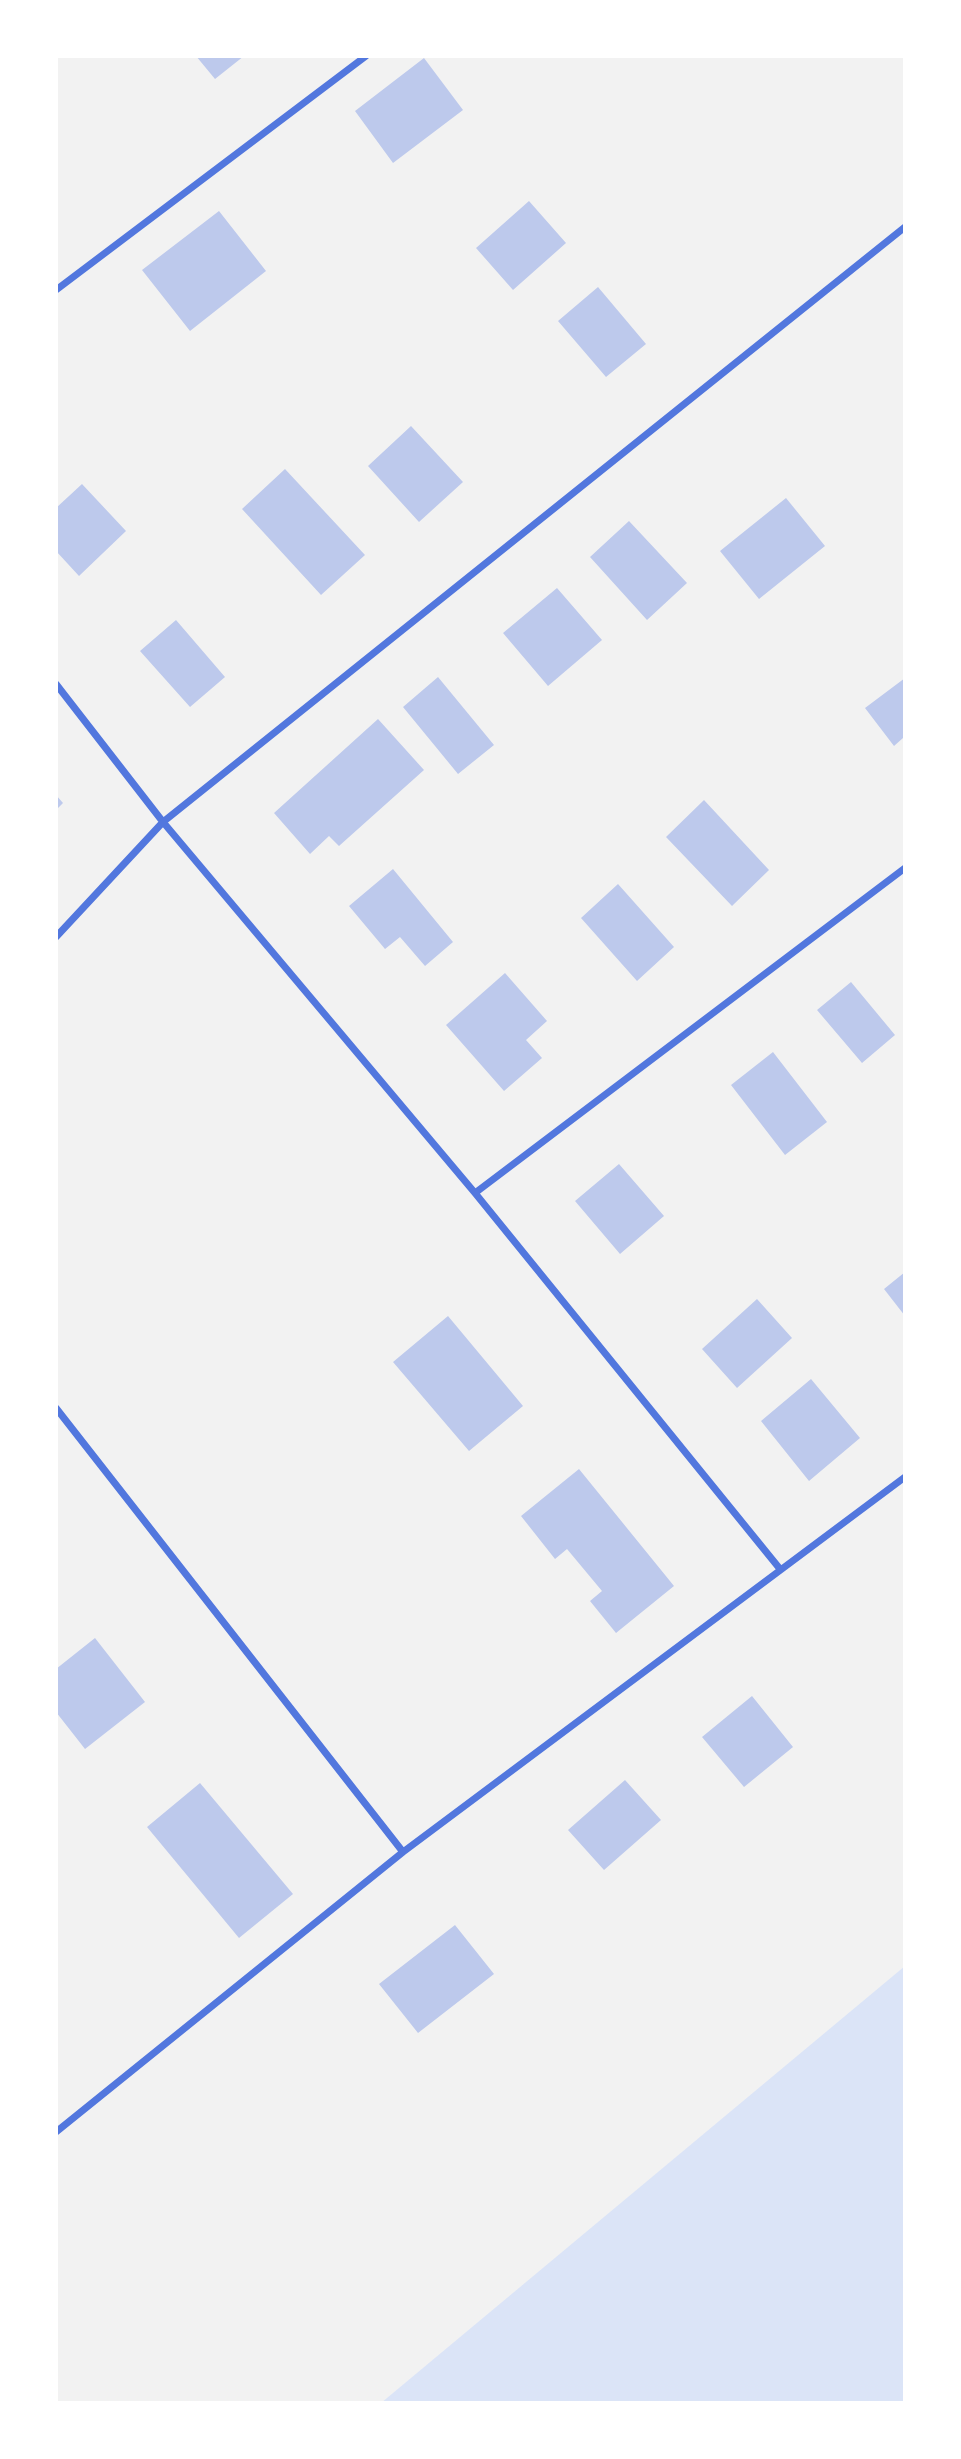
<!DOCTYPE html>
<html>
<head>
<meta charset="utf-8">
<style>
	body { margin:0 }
	#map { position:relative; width:961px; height:2459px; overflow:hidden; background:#f2f2f2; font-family:Roboto,sans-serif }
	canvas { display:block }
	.frame { position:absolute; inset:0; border:58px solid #fff; pointer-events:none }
</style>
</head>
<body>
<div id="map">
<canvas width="961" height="2459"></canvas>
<div class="frame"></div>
</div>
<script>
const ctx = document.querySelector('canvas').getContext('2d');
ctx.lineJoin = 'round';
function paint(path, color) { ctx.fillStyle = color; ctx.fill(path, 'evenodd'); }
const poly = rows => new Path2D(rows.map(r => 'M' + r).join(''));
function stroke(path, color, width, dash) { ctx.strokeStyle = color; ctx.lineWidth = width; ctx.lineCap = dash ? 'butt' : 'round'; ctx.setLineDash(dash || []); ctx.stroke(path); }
paint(poly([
	[905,1966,905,2403,381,2403]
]), '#dbe4f7');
paint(poly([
	[196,56,244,56,215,79],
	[424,58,463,110,393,163,355,111],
	[529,201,566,243,513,290,476,248],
	[219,211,266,271,190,331,142,270],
	[598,287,646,344,606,377,558,321],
	[411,426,463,482,419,522,368,466],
	[285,469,365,555,321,595,242,509],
	[82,484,126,531,79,576,56,551,56,508],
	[786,498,825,546,759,599,720,551],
	[629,521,687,583,647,620,590,557],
	[557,588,602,640,548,686,503,633],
	[176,620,225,677,190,707,140,651],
	[438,677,494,745,458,774,403,707],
	[905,678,905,741,903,738,894,746,865,708],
	[378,719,424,770,339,846,329,836,310,854,274,813],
	[56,795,63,803,56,810],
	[704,800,769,870,732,906,666,837],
	[393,869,453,942,425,966,400,937,385,949,349,906],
	[618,884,674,947,637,981,581,918],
	[505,973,547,1021,526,1040,542,1058,504,1091,446,1025],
	[851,982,895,1035,862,1063,817,1010],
	[773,1052,827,1122,785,1155,731,1085],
	[619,1164,664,1216,620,1254,575,1201],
	[905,1272,905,1316,884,1289],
	[757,1299,792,1338,737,1388,702,1349],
	[448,1316,523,1406,469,1451,393,1362],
	[811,1379,860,1438,809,1481,761,1421],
	[579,1469,674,1586,616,1633,590,1601,602,1591,567,1549,555,1559,521,1516],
	[95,1638,145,1702,85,1749,56,1712,56,1669],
	[752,1696,793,1747,744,1787,702,1737],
	[625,1780,661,1820,604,1870,568,1830],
	[200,1783,293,1894,239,1938,147,1827],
	[455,1925,494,1974,418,2033,379,1984]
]), '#bdc9ec');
stroke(poly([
	[56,290,366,56],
	[56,684,163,822,475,1193,780,1569],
	[56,937,163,822,905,227],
	[475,1193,905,868],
	[56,1408,403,1852],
	[56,2132,403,1852,905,1477]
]), '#5277de', 7);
</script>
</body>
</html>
